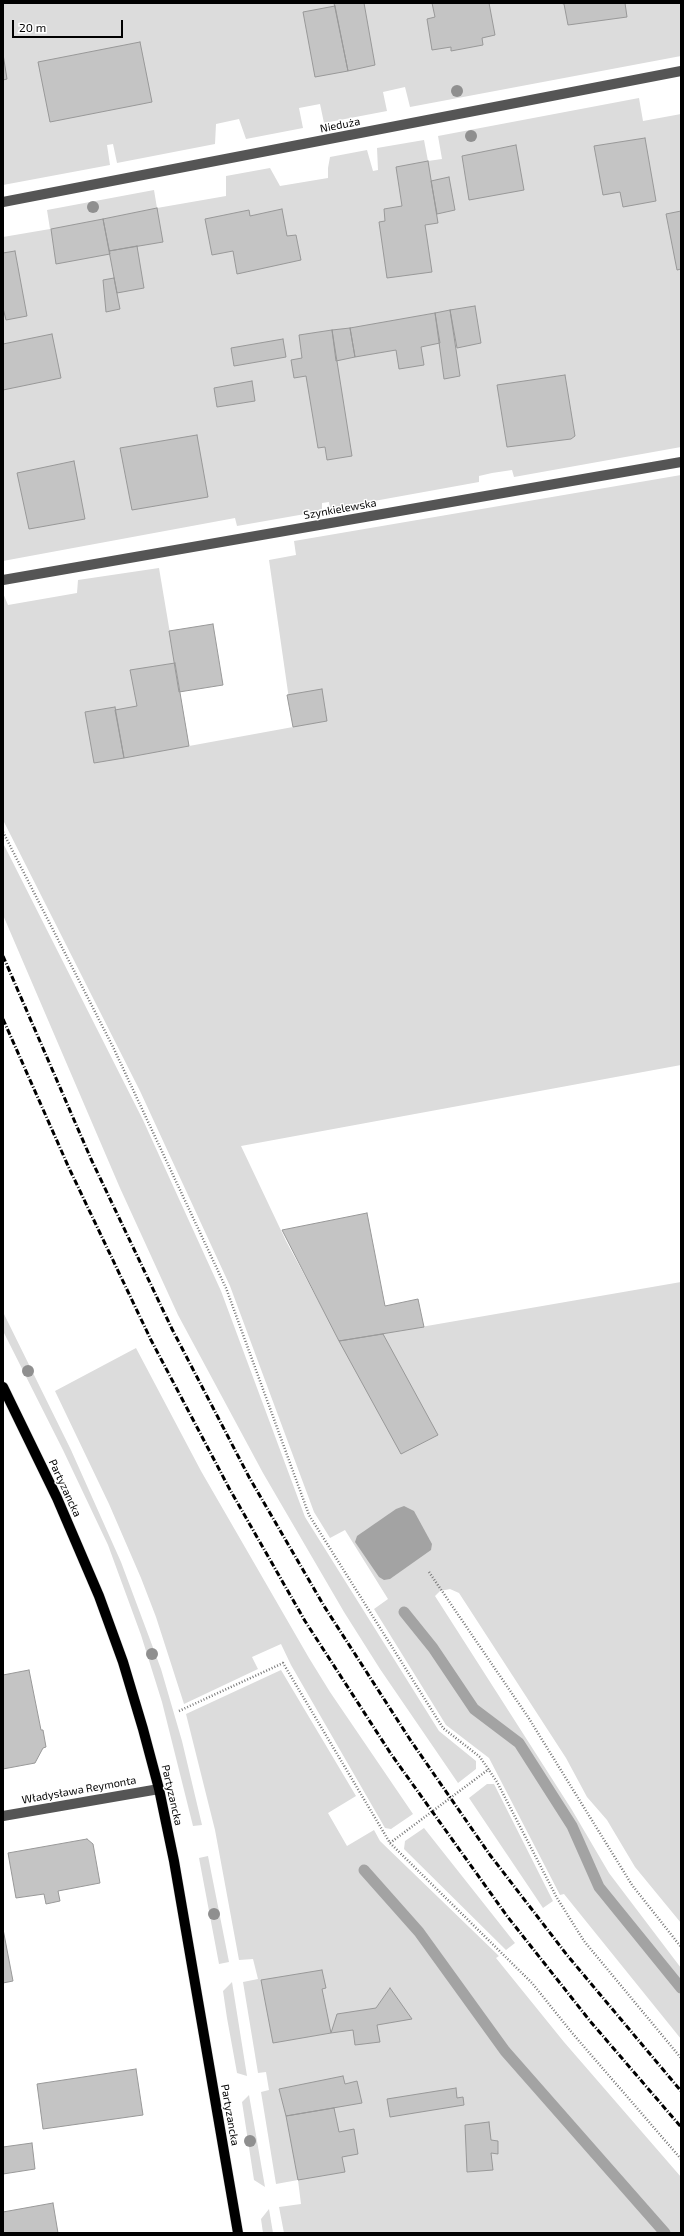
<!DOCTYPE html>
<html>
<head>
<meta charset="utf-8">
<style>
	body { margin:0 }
	#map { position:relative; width:684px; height:2236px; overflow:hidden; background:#fff; font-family:"Exo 2",sans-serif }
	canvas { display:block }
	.frame { position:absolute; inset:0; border:4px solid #000; pointer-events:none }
	.scale { position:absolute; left:12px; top:20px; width:111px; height:18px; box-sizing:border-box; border:2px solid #000; border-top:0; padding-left:5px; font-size:12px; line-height:14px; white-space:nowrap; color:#000; -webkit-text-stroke:3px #fff; paint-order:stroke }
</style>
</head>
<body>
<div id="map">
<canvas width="684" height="2236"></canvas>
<div class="frame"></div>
<div class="scale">20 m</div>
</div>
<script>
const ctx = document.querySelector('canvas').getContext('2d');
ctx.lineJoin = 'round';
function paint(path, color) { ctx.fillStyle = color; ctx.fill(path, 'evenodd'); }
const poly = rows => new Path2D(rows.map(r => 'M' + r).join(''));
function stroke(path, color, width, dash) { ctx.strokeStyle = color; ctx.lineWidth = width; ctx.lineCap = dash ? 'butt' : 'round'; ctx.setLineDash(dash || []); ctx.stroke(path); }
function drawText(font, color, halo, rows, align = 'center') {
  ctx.font = font + ' "Exo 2",sans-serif'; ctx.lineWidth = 3; ctx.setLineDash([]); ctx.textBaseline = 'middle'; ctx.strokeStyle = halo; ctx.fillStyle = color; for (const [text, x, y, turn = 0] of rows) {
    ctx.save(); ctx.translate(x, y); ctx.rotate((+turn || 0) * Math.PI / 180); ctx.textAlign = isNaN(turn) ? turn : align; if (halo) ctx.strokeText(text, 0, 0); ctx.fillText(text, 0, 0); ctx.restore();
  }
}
paint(poly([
	[3,3,681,3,681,56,410,107,405,87,383,92,387,111,324,123,320,104,299,108,303,128,246,139,239,119,216,124,215,144,117,163,113,144,107,145,110,165,3,185],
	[639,98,643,121,681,114,681,447,514,477,512,470,492,473,479,476,479,482,330,509,329,502,322,503,322,511,237,526,235,518,3,561,3,237,50,229,47,210,154,190,157,208,226,196,226,176,270,168,280,186,328,178,328,168,330,157,367,150,373,171,378,170,377,148,424,140,428,161,442,159,438,136],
	[681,475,681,1065,241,1146,286,1241,340,1341,681,1282,681,1923,635,1867,607,1820,587,1797,566,1758,459,1593,450,1589,440,1591,435,1596,572,1810,609,1873,681,1968,681,2039,564,1894,560,1895,489,1758,446,1725,374,1609,388,1599,345,1530,330,1538,314,1512,230,1286,140,1091,3,820,3,593,8,605,77,593,78,580,159,568,189,746,293,727,269,560,296,555,294,541],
	[3,843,143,1120,221,1291,305,1517,439,1731,476,1761,476,1769,458,1783,380,1669,344,1612,263,1473,178,1315,120,1188,3,915],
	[3,1312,71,1450,121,1562,161,1669,182,1741,202,1825,193,1826,162,1702,141,1635,108,1545,63,1450,3,1331],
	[136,1348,201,1471,309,1658,330,1692,413,1814,391,1829,385,1828,291,1665,281,1644,252,1657,258,1669,184,1704,156,1617,141,1578,109,1504,55,1391],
	[281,1670,356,1796,328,1813,347,1846,374,1830,380,1841,499,1956,496,1958,564,2042,681,2177,681,2233,284,2233,279,2207,301,2204,298,2180,276,2184,261,2092,269,2090,266,2072,258,2073,243,1982,258,1979,253,1959,239,1960,215,1830,186,1714],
	[487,1784,494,1784,553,1901,543,1908,469,1798],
	[424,1828,515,1943,506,1950,404,1849,405,1841],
	[208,1856,229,1962,219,1964,199,1858],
	[232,1982,247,2076,237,2073,227,2018,223,1991],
	[249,2095,265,2187,254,2180,242,2102],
	[269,2209,273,2233,263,2233,261,2219]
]), '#dcdcdc');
paint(poly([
	[404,1506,414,1511,432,1544,431,1550,390,1579,384,1580,379,1577,355,1542,357,1536,396,1509]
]), '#a3a3a3');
stroke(poly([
	[404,1612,433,1648,474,1709,519,1743,572,1826,599,1887,681,1988],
	[364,1870,419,1932,505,2051,665,2233]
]), '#a3a3a3', 11);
const building = poly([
	[334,3,364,3,375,65,348,71,334,3],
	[432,3,489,3,495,35,482,38,483,45,451,51,451,47,432,50,427,19,435,17,432,3],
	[560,3,625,3,627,17,568,25,564,4,560,3],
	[335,6,348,71,315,77,303,12,335,6],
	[140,42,152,102,50,122,38,62,140,42],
	[3,54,7,79,3,80,3,54],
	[645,138,656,201,623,207,620,192,603,195,594,146,645,138],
	[516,145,524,190,469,200,462,156,516,145],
	[428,161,438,223,425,225,432,272,387,278,379,222,385,221,384,209,402,206,396,167,428,161],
	[449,177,455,210,437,214,431,181,449,177],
	[157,208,163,242,109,251,103,219,157,208],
	[282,209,287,236,296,235,301,260,237,274,233,251,212,255,205,219,249,210,250,216,282,209],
	[681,211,681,269,677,270,666,214,681,211],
	[103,219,110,254,56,264,51,229,103,219],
	[137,246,144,288,117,293,109,251,137,246],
	[15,251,27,316,6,320,3,308,3,253,15,251],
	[114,278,120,309,106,312,103,280,114,278],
	[475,306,481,343,457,348,450,310,475,306],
	[450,310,460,376,444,379,435,313,450,310],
	[435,313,440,343,421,347,424,365,399,369,396,350,355,357,350,328,435,313],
	[350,328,355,357,336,361,332,330,350,328],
	[332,330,352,456,327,460,325,447,318,448,306,376,294,378,291,360,302,358,299,335,332,330],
	[52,334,61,378,3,390,3,344,52,334],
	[283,339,286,357,234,366,231,348,283,339],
	[565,375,575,436,571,439,507,447,497,385,565,375],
	[252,381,255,401,217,407,214,388,252,381],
	[197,435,208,497,132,510,120,448,197,435],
	[74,461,85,519,29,529,17,473,74,461],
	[213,624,223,685,179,692,169,631,213,624],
	[175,663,189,746,124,758,115,710,137,706,130,670,175,663],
	[322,689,327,721,293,727,287,695,322,689],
	[115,707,124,758,94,763,85,712,115,707],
	[367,1213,385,1306,418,1299,424,1327,339,1341,282,1230,367,1213],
	[383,1334,438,1435,401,1454,339,1341,383,1334],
	[29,1670,41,1730,43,1730,46,1747,43,1748,35,1763,3,1769,3,1675,29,1670],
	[87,1839,93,1844,100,1883,58,1891,60,1901,46,1904,44,1894,16,1898,8,1853,87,1839],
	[3,1929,13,1981,3,1983,3,1929],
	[322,1970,326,1988,322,1989,331,2033,273,2043,261,1980,322,1970],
	[390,1988,412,2019,377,2025,380,2042,355,2045,353,2030,331,2033,337,2014,376,2008,390,1988],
	[136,2069,143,2115,43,2129,37,2084,136,2069],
	[343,2076,345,2084,357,2081,362,2103,286,2116,279,2089,343,2076],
	[456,2088,457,2098,463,2097,464,2105,390,2117,387,2099,456,2088],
	[334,2108,339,2132,354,2129,358,2154,342,2157,345,2172,298,2180,286,2116,334,2108],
	[489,2122,491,2140,498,2141,498,2154,491,2153,493,2170,467,2172,465,2125,489,2122],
	[32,2143,35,2169,3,2174,3,2147,32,2143],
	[53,2203,58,2233,3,2233,3,2212,53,2203]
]);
paint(building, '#c4c4c4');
stroke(building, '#999', 1);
const major = poly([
	[3,1387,57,1498,99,1596,123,1662,143,1729,159,1789,174,1861,238,2233]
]);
stroke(major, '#dbdbdb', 11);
stroke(poly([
	[3,832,113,1047,226,1288,309,1515,443,1728,480,1757,497,1782,557,1898,584,1941,681,2058],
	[429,1572,528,1717,632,1885,681,1947],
	[179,1711,283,1663,390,1843,532,1983,573,2034,681,2159],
	[390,1843,489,1769]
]), '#777', 2.5, [1, 2]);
stroke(poly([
	[3,202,681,71],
	[3,580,681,462],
	[3,1816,159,1789]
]), '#555', 10);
stroke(major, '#000', 10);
stroke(poly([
	[3,956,91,1159,172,1329,249,1477,324,1606,411,1741,490,1855,567,1955,681,2091],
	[3,1019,69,1168,151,1340,229,1488,305,1621,391,1754,507,1916,590,2021,681,2127]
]), '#000', 3, [6, 2, 1, 2]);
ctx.fillStyle = '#8f8f8f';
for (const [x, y] of [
	[457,91],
	[471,136],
	[93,207],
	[28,1371],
	[152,1654],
	[214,1914],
	[250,2141]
]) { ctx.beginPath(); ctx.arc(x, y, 6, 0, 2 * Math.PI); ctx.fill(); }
drawText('11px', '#000', '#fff', [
	["Nieduża",340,125,-11],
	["Szynkielewska",340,509,-10],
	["Partyzancka",65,1488,65],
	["Władysława Reymonta",79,1790,-10],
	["Partyzancka",172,1795,77],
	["Partyzancka",230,2115,80]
]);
</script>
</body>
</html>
